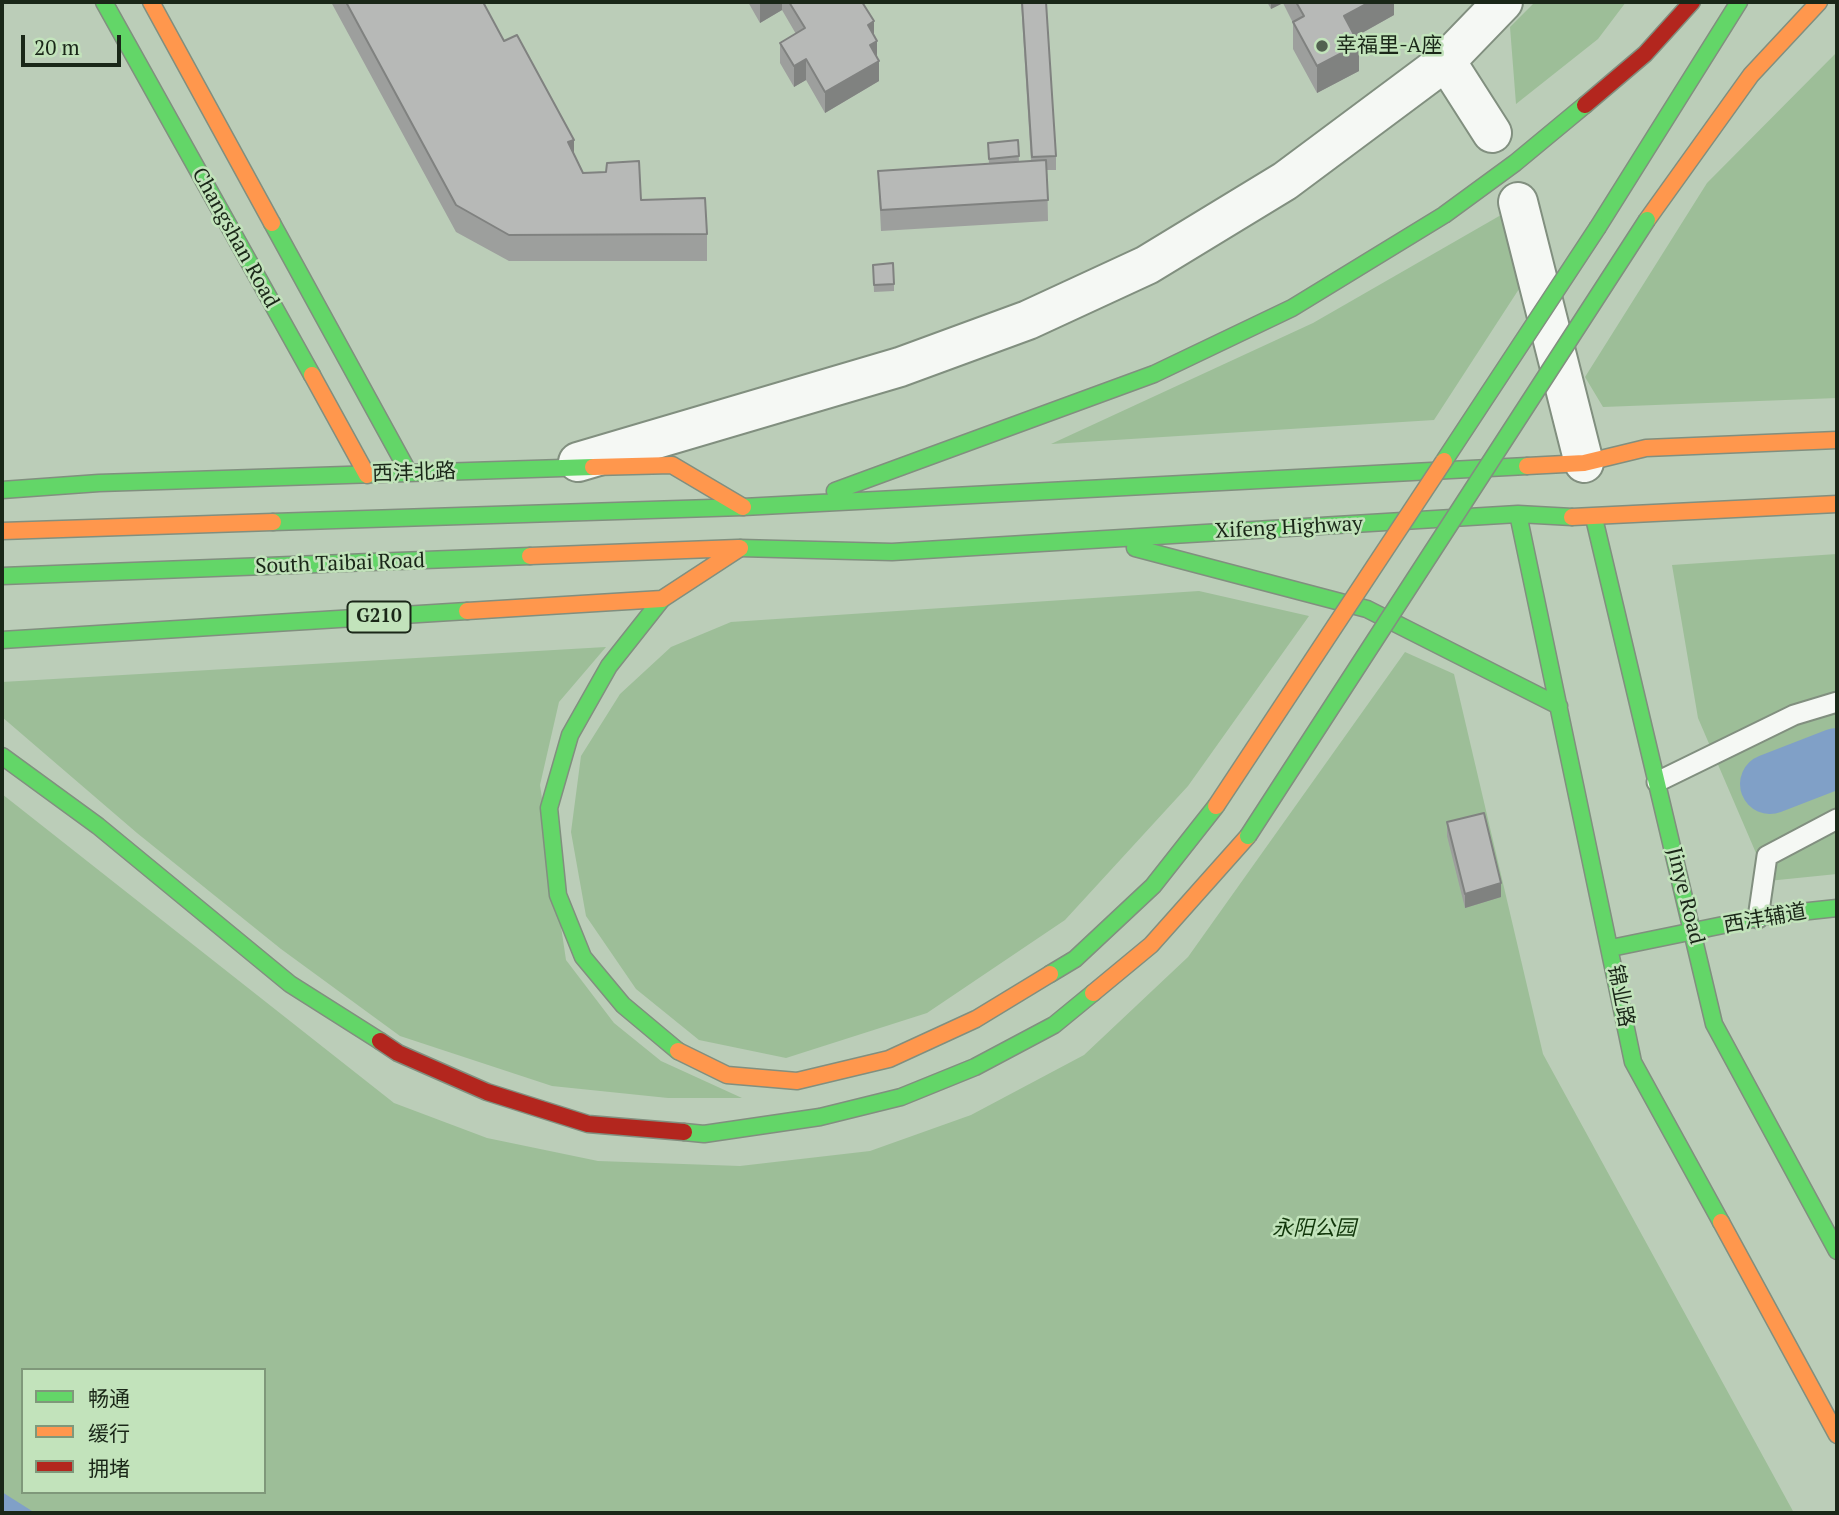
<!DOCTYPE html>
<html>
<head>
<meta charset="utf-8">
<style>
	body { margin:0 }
	#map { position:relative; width:1839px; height:1515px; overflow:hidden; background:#bbcdb8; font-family:"PT Serif","Noto Sans SC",serif }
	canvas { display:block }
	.frame { position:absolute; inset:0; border:4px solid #1a2718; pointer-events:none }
	.legend { position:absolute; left:21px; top:1368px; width:245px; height:126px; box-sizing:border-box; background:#c2e3bb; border:2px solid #7f987a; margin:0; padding:9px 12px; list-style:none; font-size:21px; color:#1a2718 }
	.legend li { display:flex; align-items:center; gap:14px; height:35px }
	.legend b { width:35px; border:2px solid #7f987a }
	.scale { position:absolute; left:21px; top:35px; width:100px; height:32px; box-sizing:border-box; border:4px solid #1a2718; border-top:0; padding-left:9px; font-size:21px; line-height:24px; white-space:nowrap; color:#1a2718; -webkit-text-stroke:5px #c2e3bb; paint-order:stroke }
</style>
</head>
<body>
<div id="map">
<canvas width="1839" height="1515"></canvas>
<div class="frame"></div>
<ul class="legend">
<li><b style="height:9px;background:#63d668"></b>畅通</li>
<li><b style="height:9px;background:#ff974d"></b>缓行</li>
<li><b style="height:9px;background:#b3261e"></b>拥堵</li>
</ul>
<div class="scale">20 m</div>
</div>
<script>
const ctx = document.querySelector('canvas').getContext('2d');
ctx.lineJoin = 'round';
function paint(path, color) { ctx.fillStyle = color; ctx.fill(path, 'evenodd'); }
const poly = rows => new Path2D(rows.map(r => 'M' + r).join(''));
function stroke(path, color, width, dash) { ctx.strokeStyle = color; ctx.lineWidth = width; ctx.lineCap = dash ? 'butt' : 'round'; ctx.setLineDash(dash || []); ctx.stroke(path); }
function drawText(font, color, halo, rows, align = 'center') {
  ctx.font = font + ' "PT Serif","Noto Sans SC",serif'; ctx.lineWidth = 5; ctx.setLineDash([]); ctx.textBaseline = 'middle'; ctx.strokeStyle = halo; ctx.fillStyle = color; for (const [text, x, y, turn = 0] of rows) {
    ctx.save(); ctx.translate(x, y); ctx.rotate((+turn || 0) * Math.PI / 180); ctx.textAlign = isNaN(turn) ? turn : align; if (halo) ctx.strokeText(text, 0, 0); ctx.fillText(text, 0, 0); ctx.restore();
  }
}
paint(poly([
	[1535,2,1626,2,1598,39,1516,104,1510,27],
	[1837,52,1837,398,1603,407,1585,377,1707,183],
	[1501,215,1519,289,1434,420,1051,444,1313,323],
	[1837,554,1837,874,1768,881,1698,718,1672,565],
	[1199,591,1309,616,1188,786,1065,920,927,1013,786,1058,699,1040,636,989,586,916,571,832,581,756,620,694,671,647,731,622],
	[606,647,559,702,540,785,566,960,614,1023,661,1061,742,1098,668,1098,552,1086,400,1036,281,949,137,833,2,717,2,682],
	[1405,652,1454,674,1543,1054,1794,1513,2,1513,2,794,394,1103,487,1138,598,1161,740,1166,870,1151,971,1115,1084,1055,1188,957],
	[23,1370,264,1370,264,1492,23,1492]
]), '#9dbe98');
paint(poly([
	[2,1492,32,1511,38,1513,2,1513]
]), '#80a0c7');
stroke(poly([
	[1770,784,1837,758]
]), '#80a0c7', 60);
const lane = poly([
	[1657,782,1794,715,1837,702],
	[1758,918,1767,856,1837,819]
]);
const street = poly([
	[1446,61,1492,133],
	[1518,202,1584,463],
	[578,462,900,367,1028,320,1147,265,1285,181,1446,61,1503,2]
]);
const fast = poly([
	[104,2,312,375],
	[272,223,409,473],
	[1598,227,1739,2],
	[2,490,99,483,593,467],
	[835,491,1154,374,1292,308,1444,215,1515,163,1585,105],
	[743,507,1527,466],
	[1518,514,1633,1062,1721,1222],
	[1594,518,1714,1024,1837,1251],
	[273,522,743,507],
	[740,548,892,552,1518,514,1572,517],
	[1135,548,1367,609,1559,706],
	[2,576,530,556],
	[662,599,609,666,570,735,549,808,558,895,583,957,623,1005,678,1051],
	[2,640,467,611],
	[2,756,98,826,290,984,380,1041],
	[1611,948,1772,915,1837,908],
	[1050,974,1075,959,1153,886,1216,806],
	[684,1132,704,1134,820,1117,901,1097,975,1067,1054,1025,1093,993]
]);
const slow = poly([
	[151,2,272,223],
	[1647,220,1751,75,1819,2],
	[312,375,367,475],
	[1527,466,1584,463,1646,448,1837,440],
	[593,467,672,465,743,507],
	[1572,517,1837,504],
	[2,531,273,522],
	[530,556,738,548],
	[467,611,662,599,740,548],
	[1093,993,1151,945,1248,836],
	[678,1051,727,1075,797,1081,889,1059,976,1019,1050,974],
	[1721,1222,1837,1435]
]);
const jam = poly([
	[1585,105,1645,54,1692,2],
	[380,1041,398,1053,487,1092,588,1124,684,1132]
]);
stroke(lane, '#818f7f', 23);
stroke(street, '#818f7f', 42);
stroke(fast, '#818f7f', 19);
stroke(slow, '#818f7f', 19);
stroke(jam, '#818f7f', 19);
stroke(lane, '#f5f8f4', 19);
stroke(street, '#f5f8f4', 38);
stroke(fast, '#63d668', 16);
stroke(slow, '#ff974d', 16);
stroke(jam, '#b3261e', 16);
const fastBridge = poly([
	[1444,461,1598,227],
	[1248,836,1647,220]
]);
const slowBridge = poly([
	[1216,806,1444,461]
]);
stroke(fastBridge, '#818f7f', 19, []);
stroke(slowBridge, '#818f7f', 19, []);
stroke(fastBridge, '#63d668', 16);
stroke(slowBridge, '#ff974d', 16);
paint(poly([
	[331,2,483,2,504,41,574,155,583,173,641,200,707,234,707,261,509,261,456,232],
	[748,2,862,2,874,35,879,81,825,113,806,80,794,87,780,63,780,43,796,34,782,10,760,23],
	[1021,2,1046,2,1056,156,1056,170,1047,170,1048,221,881,231,878,171,989,164,988,143,1018,140,1019,162,1031,161],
	[1267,2,1394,2,1394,15,1355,37,1359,71,1317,93,1293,49,1293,23,1283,3,1271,9],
	[873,265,894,284,894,291,874,292],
	[1447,822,1501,897,1465,908,1447,836]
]), '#9d9f9d');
paint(poly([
	[762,2,782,2,782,10,760,23,760,3],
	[1271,2,1283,2,1283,3,1271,9],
	[1370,2,1394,2,1394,15,1344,43,1344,16],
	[874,21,874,42,868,25],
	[877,41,877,62,870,45],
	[1359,44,1359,71,1317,93,1317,66],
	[806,59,806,80,794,87,794,66],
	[879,61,879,81,825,113,825,92],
	[574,140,574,166,568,142],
	[1501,883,1501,897,1465,908,1465,894]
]), '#808280');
const building = poly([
	[346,2,483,2,504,41,517,35,574,140,568,142,583,173,606,172,607,163,639,161,641,200,705,198,707,234,509,235,456,205,346,2],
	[789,2,862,2,874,21,868,25,877,41,870,45,879,61,825,92,806,59,794,66,780,43,805,28,789,2],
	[1022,2,1046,2,1056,156,1032,157,1022,2],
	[1296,2,1370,2,1344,16,1359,44,1317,66,1293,22,1304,16,1296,2],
	[1018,140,1019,156,989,159,988,143,1018,140],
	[1046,160,1048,200,881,210,878,171,1046,160],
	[893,263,894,284,874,285,873,265,893,263],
	[1484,813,1501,883,1465,894,1447,822,1484,813]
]);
paint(building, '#b7b9b7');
stroke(building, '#808280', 2);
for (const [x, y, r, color] of [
	[1322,46,7,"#526150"]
]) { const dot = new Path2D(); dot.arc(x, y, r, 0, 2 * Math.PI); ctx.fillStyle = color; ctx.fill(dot); stroke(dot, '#c2e3bb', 2.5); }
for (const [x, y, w] of [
	[379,617,63]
]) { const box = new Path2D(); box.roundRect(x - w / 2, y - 15.5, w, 31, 5); ctx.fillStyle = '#c2e3bb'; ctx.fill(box); stroke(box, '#1a2718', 2); }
drawText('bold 19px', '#1a2718', null, [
	["G210",379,617]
]);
drawText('21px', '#1a2718', '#c2e3bb', [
	["幸福里-A座",1336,46]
], 'left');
drawText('21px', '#1a2718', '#c2e3bb', [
	["Changshan Road",235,238,61],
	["西沣北路",414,473,-2],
	["Xifeng Highway",1289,528,-3],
	["South Taibai Road",340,564,-2],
	["Jinye Road",1685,896,76],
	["西沣辅道",1765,919,-10],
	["锦业路",1620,996,79]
]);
drawText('italic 21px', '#11360a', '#c2e3bb', [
	["永阳公园",1314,1229]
]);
</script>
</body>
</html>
